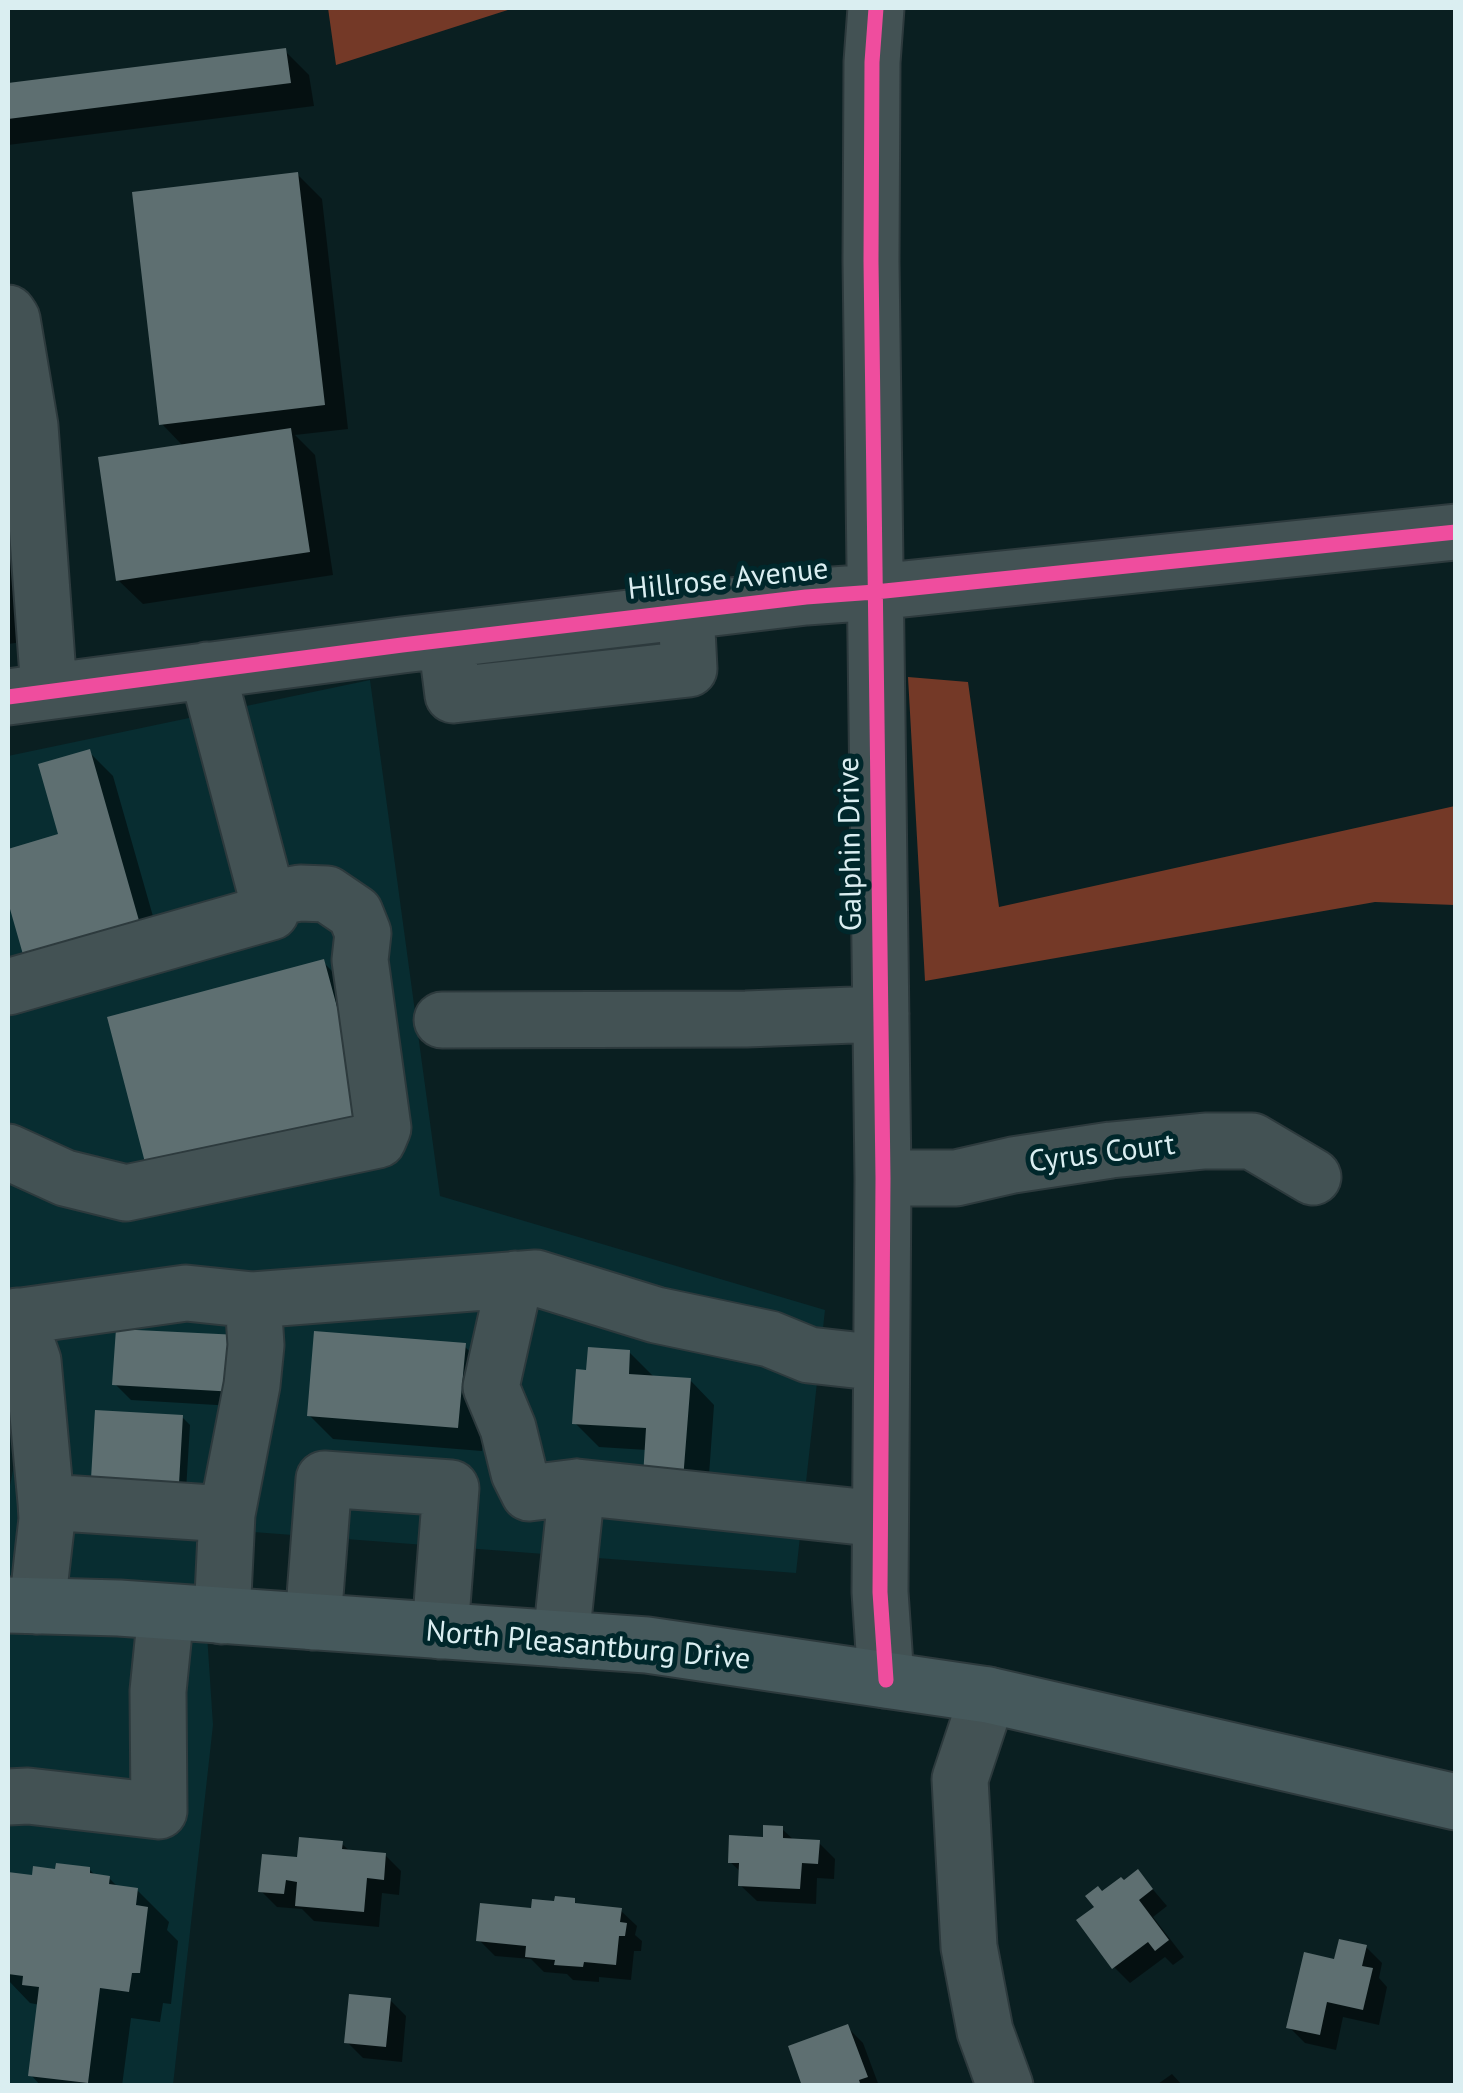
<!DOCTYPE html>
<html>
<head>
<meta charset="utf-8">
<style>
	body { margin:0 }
	#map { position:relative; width:1463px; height:2093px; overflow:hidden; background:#0a1f21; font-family:"PT Sans",sans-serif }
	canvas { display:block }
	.frame { position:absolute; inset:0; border:10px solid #daeef1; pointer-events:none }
</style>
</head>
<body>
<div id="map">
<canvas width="1463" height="2093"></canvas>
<div class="frame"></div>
</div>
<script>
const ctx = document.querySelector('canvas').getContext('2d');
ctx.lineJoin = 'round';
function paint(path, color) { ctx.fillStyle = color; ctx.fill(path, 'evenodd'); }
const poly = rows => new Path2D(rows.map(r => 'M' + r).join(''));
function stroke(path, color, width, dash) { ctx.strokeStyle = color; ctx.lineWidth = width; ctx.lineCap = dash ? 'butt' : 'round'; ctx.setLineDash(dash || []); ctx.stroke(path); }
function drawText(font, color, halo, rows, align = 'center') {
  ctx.font = font + ' "PT Sans",sans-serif'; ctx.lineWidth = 10; ctx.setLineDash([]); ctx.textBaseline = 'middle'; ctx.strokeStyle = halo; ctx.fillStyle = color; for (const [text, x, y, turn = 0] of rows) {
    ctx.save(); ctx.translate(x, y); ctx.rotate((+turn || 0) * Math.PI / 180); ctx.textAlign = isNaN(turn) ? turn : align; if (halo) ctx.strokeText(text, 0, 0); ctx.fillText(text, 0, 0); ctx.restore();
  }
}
paint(poly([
	[370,680,440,1196,825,1310,796,1573,200,1528,213,1725,173,2085,8,2085,8,1496,15,1460,8,1418,8,756]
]), '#082d31');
paint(poly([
	[328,8,514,8,336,65],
	[908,677,968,682,999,907,1455,806,1455,905,1375,902,925,981]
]), '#743927');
paint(poly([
	[285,51,309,75,314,106,8,145,8,86],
	[298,175,322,199,348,429,295,435,315,455,333,575,143,604,118,580,184,447,162,424],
	[8,543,17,553,29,641,8,644],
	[89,752,113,776,162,948,26,957,8,893,8,851,61,836],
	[323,962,355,994,386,1112,181,1204],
	[118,1332,251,1407,131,1400,115,1384],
	[464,1346,489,1370,482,1451,333,1439,309,1415],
	[629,1352,654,1377,690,1380,714,1405,707,1503,647,1450,599,1447,575,1423,588,1373],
	[182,1417,190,1425,185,1507,100,1502],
	[782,1829,795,1841,819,1843,835,1859,834,1879,817,1878,816,1904,757,1901,740,1885,741,1872,730,1862],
	[342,1844,351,1852,385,1855,401,1871,399,1895,382,1893,379,1927,314,1921,302,1909,277,1907,261,1891],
	[89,1869,96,1876,109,1878,119,1888,137,1890,169,1922,167,1930,178,1941,171,2004,163,2003,160,2022,131,2018,122,2086,41,2086,31,2075,40,2005,30,2003,8,1980,8,1875,34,1878],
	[1138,1872,1167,1906,1153,1917,1184,1957,1173,1965,1165,1957,1130,1983,1114,1967,1097,1907,1102,1894],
	[574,1901,579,1906,620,1910,637,1926,635,1935,642,1941,641,1951,634,1951,631,1980,599,1977,599,1982,573,1980,567,1974,544,1972,531,1959,495,1956,479,1940,533,1911],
	[1366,1947,1382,1963,1379,1978,1387,1987,1379,2025,1343,2017,1336,2050,1305,2043,1289,2027,1336,1962],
	[390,2000,406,2016,402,2062,363,2058,347,2042],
	[847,2027,863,2043,879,2086,805,2086],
	[1172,2074,1183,2086,1155,2086]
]), '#0007');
paint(poly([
	[286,48,291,83,8,119,8,83],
	[298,172,325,405,159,425,132,192],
	[291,428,310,552,116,581,98,457],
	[90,749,140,924,24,958,8,902,8,849,58,834,38,764],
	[324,959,340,1018,349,1016,365,1116,148,1174,107,1017],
	[116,1329,239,1335,236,1392,112,1385],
	[314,1331,466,1343,458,1428,307,1416],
	[588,1347,630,1350,629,1374,691,1378,683,1480,643,1477,646,1428,572,1424,576,1369,586,1370],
	[95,1410,183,1415,178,1501,90,1496],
	[763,1825,783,1826,783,1838,820,1840,818,1864,802,1863,800,1889,738,1886,739,1863,728,1863,729,1835,763,1837],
	[299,1837,343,1841,342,1849,386,1853,384,1880,367,1878,364,1912,295,1906,297,1882,286,1880,284,1894,258,1892,262,1854,297,1857],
	[56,1863,90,1867,90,1873,110,1876,109,1884,138,1888,136,1905,148,1907,140,1973,132,1973,129,1992,100,1988,88,2083,28,2076,39,1987,22,1985,23,1976,8,1974,8,1872,32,1875,33,1866,55,1869],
	[1138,1869,1153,1889,1139,1900,1169,1940,1155,1951,1148,1942,1112,1969,1076,1920,1094,1907,1085,1896,1098,1886,1102,1891,1121,1877,1124,1880],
	[555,1896,575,1898,575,1903,622,1908,620,1922,627,1923,625,1936,619,1936,616,1965,584,1962,583,1967,554,1965,555,1960,525,1957,526,1946,476,1941,480,1903,531,1908,532,1899,554,1901],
	[1339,1939,1367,1945,1362,1966,1373,1968,1363,2010,1327,2002,1320,2035,1286,2028,1304,1952,1334,1959],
	[349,1994,391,1998,386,2047,344,2043],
	[848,2024,868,2077,859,2080,861,2086,802,2086,788,2046]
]), '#5e6f71');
const minor = poly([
	[876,8,872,62,871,261,883,1178,880,1592,886,1680],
	[8,313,12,319,30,426,49,690],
	[446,640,453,695,689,669,686,611],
	[8,697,402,645,806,597,875,592,1456,532],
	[8,987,271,912,207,670],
	[442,1020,746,1019,881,1014],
	[8,1152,65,1178,126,1193,378,1140,383,1128,360,960,363,933,355,913,327,894,300,893,268,899],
	[883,1178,956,1178,1013,1165,1111,1150,1205,1141,1252,1141,1313,1177],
	[515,1279,491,1387,508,1428,519,1473,529,1493,577,1487,880,1519],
	[253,1300,536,1278,656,1315,770,1339,809,1355,881,1363],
	[17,1316,33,1361,46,1502,47,1519,37,1606],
	[8,1318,186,1293,253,1300,256,1345,252,1385,227,1514,222,1616],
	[46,1502,227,1514],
	[313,1622,324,1479,451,1488,440,1631],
	[561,1639,577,1487],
	[988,1695,960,1779,969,1947,985,2031,1005,2086],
	[8,1797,28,1796,159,1811,158,1691,166,1612]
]);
const major = poly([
	[8,1605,119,1608,647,1645,988,1695,1456,1802]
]);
stroke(minor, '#2d3a3d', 59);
stroke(major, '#2d3a3d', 59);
stroke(minor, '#435254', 55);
stroke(major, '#46595c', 55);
stroke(poly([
	[876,8,872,62,871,261,883,1178,880,1592,886,1680],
	[8,697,402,645,806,597,875,592,1456,532]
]), '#ef4d9e', 15);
drawText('30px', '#daeef1', '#00272b', [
	["Hillrose Avenue",728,580,-6],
	["Galphin Drive",851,844,-91],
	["Cyrus Court",1102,1154,-7],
	["North Pleasantburg Drive",588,1646,5]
]);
</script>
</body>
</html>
